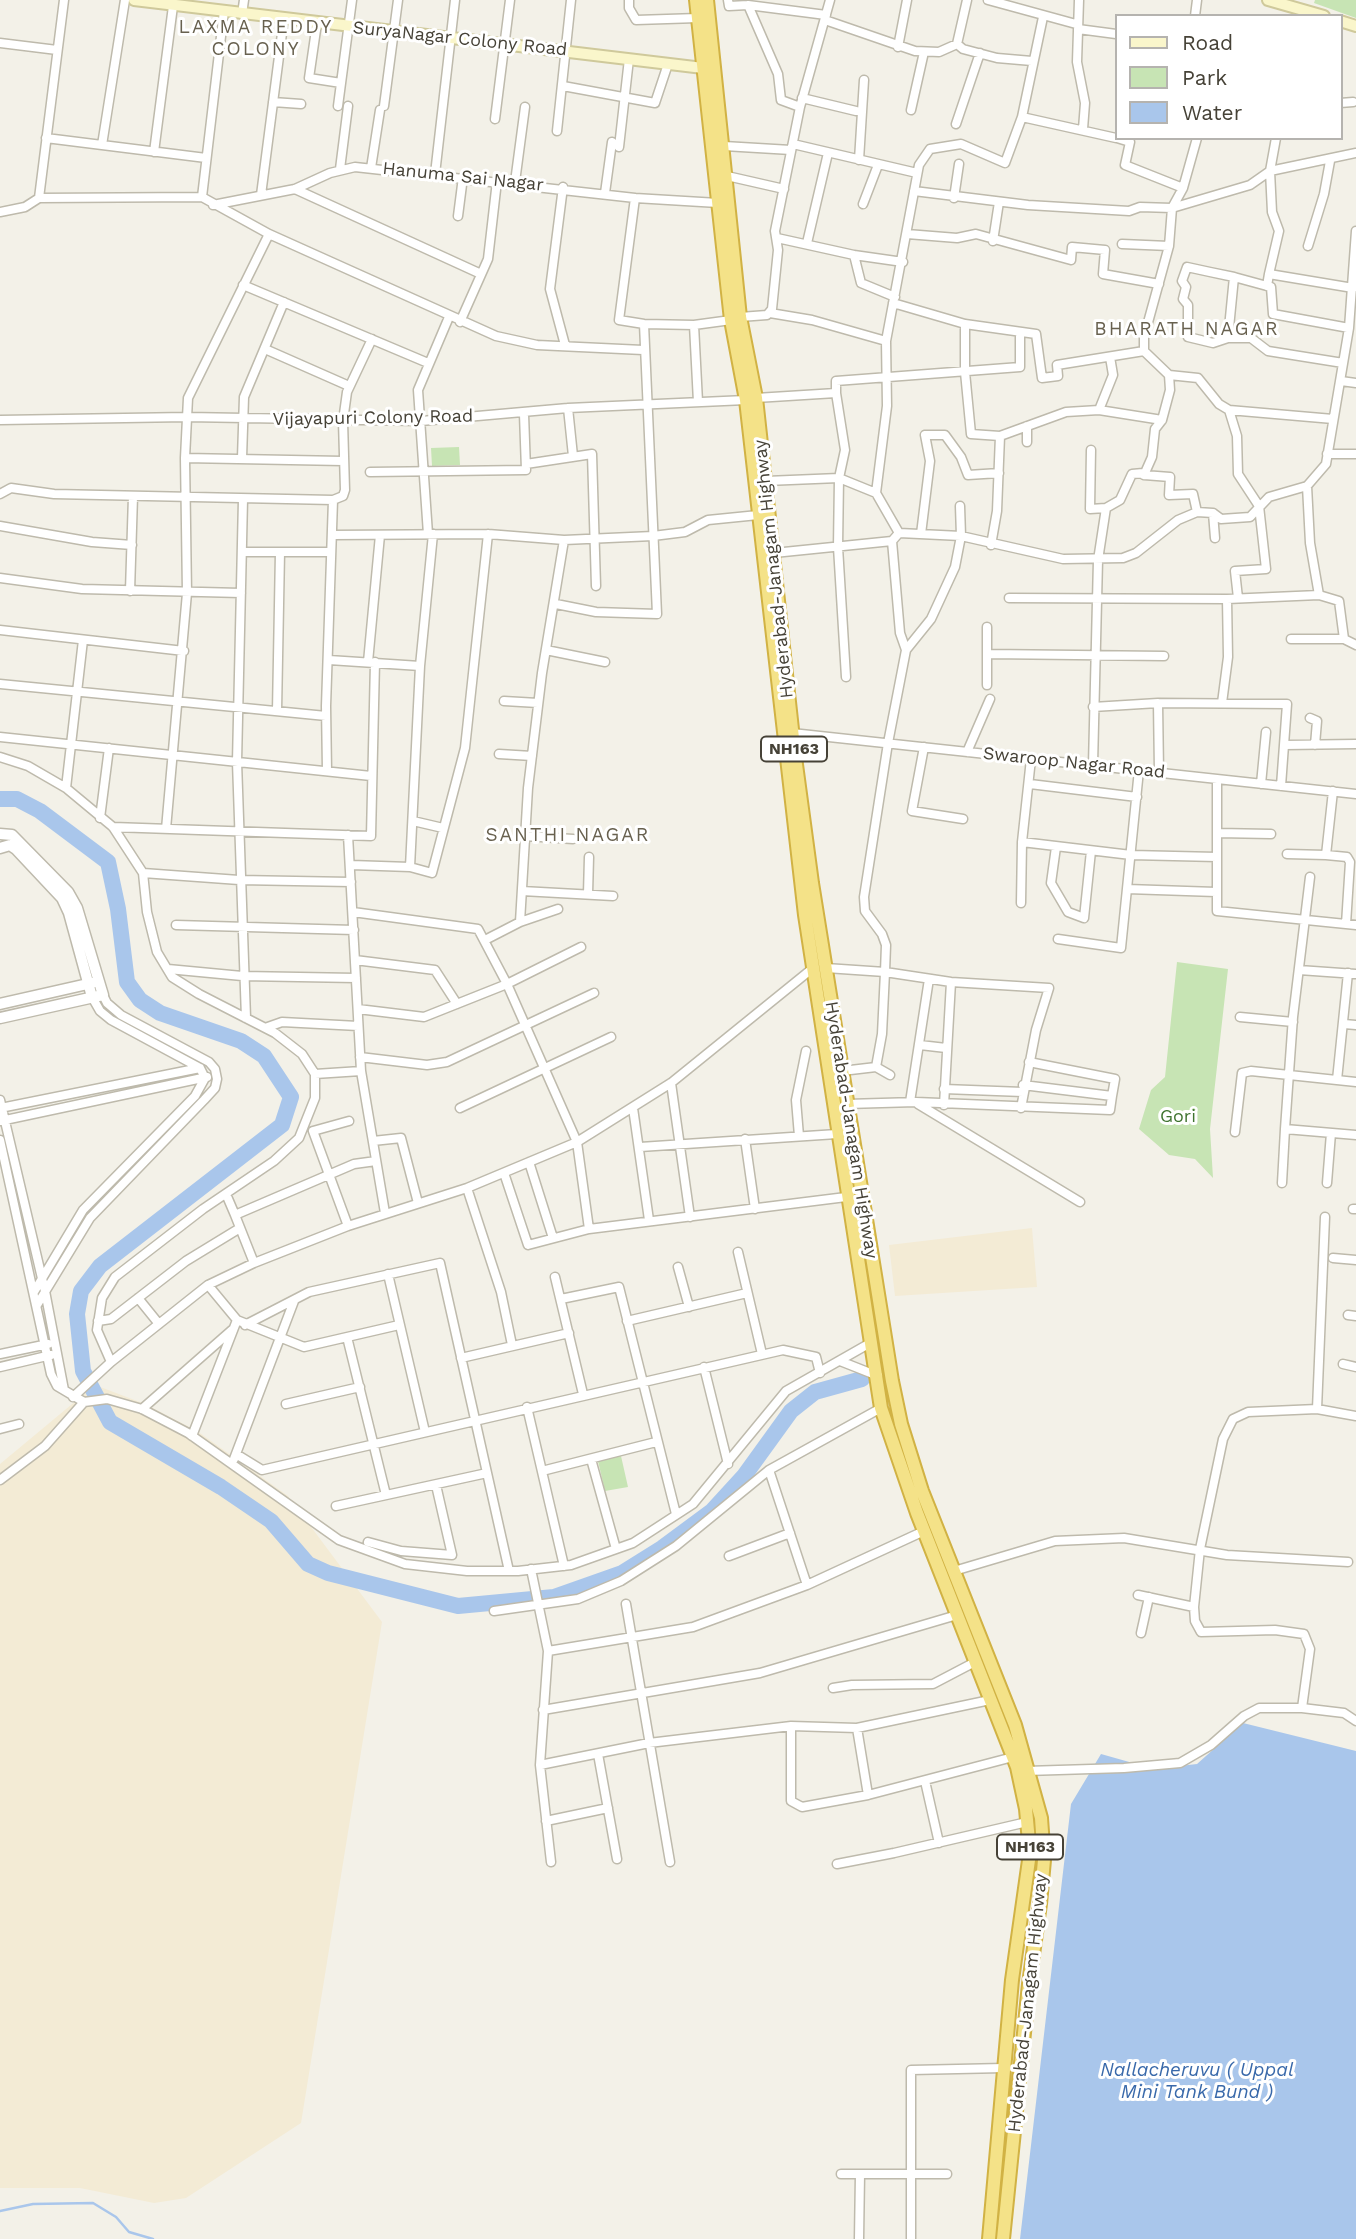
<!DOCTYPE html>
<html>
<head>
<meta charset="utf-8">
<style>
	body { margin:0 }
	#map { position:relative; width:1356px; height:2239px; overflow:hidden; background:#f3f1e8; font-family:"Work Sans",sans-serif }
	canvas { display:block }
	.legend { position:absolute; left:1115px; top:14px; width:228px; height:126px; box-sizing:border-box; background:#fff; border:2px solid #b5b3af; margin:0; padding:9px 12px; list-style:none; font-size:21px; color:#464237 }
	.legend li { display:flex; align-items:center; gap:14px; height:35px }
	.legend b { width:35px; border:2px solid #b5b3af }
</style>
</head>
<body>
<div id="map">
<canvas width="1356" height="2239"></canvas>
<ul class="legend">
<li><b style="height:9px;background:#faf6cb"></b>Road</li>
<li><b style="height:19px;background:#c7e4b4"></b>Park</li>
<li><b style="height:19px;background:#a9c6eb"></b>Water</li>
</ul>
</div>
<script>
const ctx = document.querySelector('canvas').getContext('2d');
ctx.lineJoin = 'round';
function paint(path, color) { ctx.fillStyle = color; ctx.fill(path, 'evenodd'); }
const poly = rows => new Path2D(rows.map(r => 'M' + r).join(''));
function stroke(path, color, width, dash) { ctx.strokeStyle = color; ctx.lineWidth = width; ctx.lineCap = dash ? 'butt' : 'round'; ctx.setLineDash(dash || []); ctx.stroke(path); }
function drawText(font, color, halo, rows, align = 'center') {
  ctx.font = font + ' "Work Sans",sans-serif'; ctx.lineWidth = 6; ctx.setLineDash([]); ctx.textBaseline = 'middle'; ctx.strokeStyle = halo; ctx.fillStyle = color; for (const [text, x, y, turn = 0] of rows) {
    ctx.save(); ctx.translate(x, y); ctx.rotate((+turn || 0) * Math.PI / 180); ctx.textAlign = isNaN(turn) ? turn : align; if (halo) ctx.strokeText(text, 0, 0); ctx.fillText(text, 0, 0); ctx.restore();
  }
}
paint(poly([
	[1032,1228,1037,1287,895,1296,889,1245],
	[95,1385,145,1404,197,1431,288,1496,382,1622,301,2123,186,2198,154,2203,80,2188,0,2188,0,1464]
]), '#f3ebd5');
paint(poly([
	[1315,0,1356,0,1356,18,1314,3],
	[459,447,460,465,432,466,431,448],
	[1177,962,1228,969,1210,1129,1213,1178,1195,1159,1169,1155,1139,1129,1151,1090,1165,1077],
	[621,1456,628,1487,605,1491,598,1461]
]), '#c7e4b4');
paint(poly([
	[1243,1723,1356,1751,1356,2239,1020,2239,1071,1804,1101,1754,1154,1769,1197,1764]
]), '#a9c6eb');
stroke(poly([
	[0,2211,33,2204,93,2203,116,2217,129,2232,153,2239]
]), '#a9c6eb', 2.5);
stroke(poly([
	[0,799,17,799,40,811,108,862,118,909,127,982,140,1000,160,1013,241,1041,264,1056,291,1097,282,1125,100,1266,81,1291,77,1314,83,1371,110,1422,221,1487,271,1521,308,1564,328,1573,458,1606,554,1597,622,1573,662,1548,712,1511,744,1476,791,1411,815,1392,862,1379]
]), '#a9c6eb', 16);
const minor = poly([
	[64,0,39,198,202,197,269,234,496,336,537,345,643,350],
	[629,0,629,8,636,20,698,18],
	[728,0,729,6,748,5,778,74,781,100,800,107],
	[988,0,1076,24],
	[1079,0,1077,62,1085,103,1083,129],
	[748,5,826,15],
	[242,14,244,0],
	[1195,16,1197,0],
	[1043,17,1022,117,1116,138],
	[825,20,915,51,939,52,957,44,963,49,997,58,1032,61],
	[317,23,309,78,341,83],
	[1078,29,1116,34],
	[0,43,57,50],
	[957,44,967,0],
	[898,47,907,0],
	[563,86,655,103,668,64],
	[802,98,856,111],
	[273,102,301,104],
	[1340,103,1353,102],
	[338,106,352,0],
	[384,106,398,0],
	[911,110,924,52],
	[495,119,510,0],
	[956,124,980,53],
	[557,131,571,0],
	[46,138,206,158],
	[1117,138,1130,142,1125,165,1183,188],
	[1276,138,1270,171,1272,212,1279,231,1269,274,1353,288],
	[793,144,917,173],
	[102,145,125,0],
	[724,146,791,150],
	[619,147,629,59],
	[154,152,173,6],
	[859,160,864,80],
	[371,168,380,110],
	[340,169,348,106],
	[435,174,455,0],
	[727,176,784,189],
	[515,182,525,107],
	[563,187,550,289,565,345],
	[295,189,481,274],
	[914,191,1028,205,1129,211,1140,207,1172,208,1250,185,1270,171,1356,153],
	[605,193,612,142],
	[261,195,284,18],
	[202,197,224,11],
	[635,198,619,320,644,324,694,325,731,320],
	[954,198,959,164],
	[863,204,878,165],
	[213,205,295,189,330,173,355,167,635,198,718,203],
	[0,212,25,207,39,198],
	[458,216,463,177],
	[907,234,957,238,976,234,1071,260,1072,247,1105,250,1103,274,1159,284],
	[777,238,854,255,861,283,895,297],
	[993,241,999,202],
	[807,243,828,153],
	[1122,244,1169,246],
	[1308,246,1324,194,1330,161],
	[854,255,903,262],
	[1234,277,1228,338,1213,343,1188,337,1188,305,1183,299,1186,287,1182,281,1187,267,1210,272,1234,277,1267,286,1269,274],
	[243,285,428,363],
	[1267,286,1271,287,1273,314,1349,328],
	[893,303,965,324,1036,334,1042,378,1058,376,1057,365,1144,351],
	[770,313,812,320,886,341],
	[740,317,767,315,772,309,778,250,775,231,800,107,830,0],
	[460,322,488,259,497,181],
	[965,324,965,372,971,434,1000,436,1066,412,1099,410,1162,420],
	[694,325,698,402],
	[1228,338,1251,338,1268,351,1343,363],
	[265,349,349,386],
	[1169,375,1198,378,1219,404,1229,410,1237,436,1238,474,1259,506,1266,569,1235,571,1238,598],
	[1341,381,1356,383],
	[836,393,845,450,839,478,838,547,846,677],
	[756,398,836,393,836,381,1020,367,1020,333],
	[568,408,573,456],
	[1099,410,1113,375,1110,357],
	[1229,410,1333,419],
	[0,420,187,417,421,421,568,408,746,400],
	[1027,426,1027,442],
	[1091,450,1090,509,1106,508],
	[1327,454,1356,454],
	[185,458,343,461],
	[242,458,244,397,284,302],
	[526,464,592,454,596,586],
	[370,472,526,470,524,414],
	[1144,475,1170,477,1169,495,1193,494,1197,512],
	[766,481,839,478,876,493,899,533,961,536,1063,559,1123,558,1136,553,1178,520,1197,512,1213,513,1221,519,1250,517,1269,497,1307,486,1326,464,1349,328,1356,231],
	[1307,486,1310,543,1319,595],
	[876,493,887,406,886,341,919,165,930,149,961,144,1005,163,1022,117],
	[0,494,11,488,54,494,333,500],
	[243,499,237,762,246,1018],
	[960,506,961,536,955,567,931,619,906,650,888,743,864,897,865,911,882,934,886,945,885,972,951,982,1049,988,1036,1030,1021,1108],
	[1213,513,1215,538],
	[0,526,92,542,132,545],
	[428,534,418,390,449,317],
	[921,534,930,461,925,435,945,435,961,457,968,475,999,473],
	[332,535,488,534,564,540,653,536,685,532,708,520,758,515],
	[892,541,900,633,906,650],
	[991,545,997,511,1000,436],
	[242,552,330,552],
	[774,553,892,541,899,533],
	[0,578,82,589,241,593],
	[130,591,133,496],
	[1009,598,1227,599,1319,595,1339,601,1344,639,1356,645],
	[556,604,596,612,657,614,644,324],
	[987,627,987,685],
	[0,630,184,651],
	[1291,639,1344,639],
	[546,650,605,662],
	[988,654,1164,656],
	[329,660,420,666],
	[368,662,380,535],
	[0,684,326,716],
	[504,701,538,703],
	[1158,703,1159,772],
	[1222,703,1228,657,1227,599],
	[1093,707,1158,703,1287,704,1281,786],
	[277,711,280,552],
	[1310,718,1317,721,1315,745],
	[792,733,1356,794],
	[0,737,371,776],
	[1285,745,1356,744],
	[924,747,912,811,963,819],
	[967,752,990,699],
	[499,754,532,756],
	[0,757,28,766,66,788,113,827,143,873,147,912,157,952,172,977,199,994,275,1033,302,1054,315,1074,315,1098,299,1138,274,1161,203,1209,115,1277,102,1298,97,1330,111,1362],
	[1031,759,1022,842,1131,855,1217,857],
	[1093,765,1098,560,1106,508,1120,500,1132,474,1143,473,1144,475,1152,457,1155,429,1162,420,1170,390,1169,375,1144,351,1144,337,1169,246,1172,208,1183,188,1197,138],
	[327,771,326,706,333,500,343,496,345,490,343,421,347,392,372,339],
	[1217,779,1217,911,1356,925],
	[1030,784,1137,797],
	[1261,784,1266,732],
	[66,788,83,640],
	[100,818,109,748],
	[413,821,443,828],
	[113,827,371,836,375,662],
	[166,829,187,593,185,458,188,398,269,234],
	[1218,833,1271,834],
	[348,835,361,1071,385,1213],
	[525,836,573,839],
	[1056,847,1051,883,1068,912,1084,918,1091,851],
	[1287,854,1326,855,1333,791],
	[1326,855,1347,857,1350,862,1346,924],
	[351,865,410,867,432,873,465,748,488,534],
	[410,867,420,666,433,534],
	[143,873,239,880,351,882],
	[1310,877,1293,1017,1285,1129,1356,1135],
	[1127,889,1216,892],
	[522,891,613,896],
	[588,894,589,857],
	[1021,903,1022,842],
	[353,912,478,929,507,984,577,1142,589,1229],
	[520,922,558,909],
	[176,925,354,930],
	[1058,939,1121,948,1139,770],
	[485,940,520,922,528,788,542,673,564,540],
	[355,960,435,970,457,1004],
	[826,968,885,972,882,1034,876,1067,890,1075],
	[168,969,242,976,356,978],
	[1299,970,1356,974],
	[358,1009,424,1017,507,984,581,947],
	[1240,1017,1293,1022],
	[1344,1024,1356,1025],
	[265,1028,282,1022,358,1026],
	[920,1045,946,1048],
	[360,1057,427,1065,447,1062,594,993],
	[842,1071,876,1067],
	[315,1074,361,1071],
	[1337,1080,1348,973],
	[671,1083,690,1217],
	[1023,1085,1112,1096,1115,1079,1029,1062],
	[944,1089,1023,1092],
	[0,1100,45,1291,64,1390],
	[910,1102,929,979],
	[847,1104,916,1102,1110,1110,1112,1096],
	[918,1104,1080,1202],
	[944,1105,951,982],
	[0,1108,200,1068],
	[460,1108,611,1037],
	[633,1108,649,1220],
	[0,1121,207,1077],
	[1235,1132,1242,1073,1251,1071,1356,1082],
	[799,1136,796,1100,806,1051],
	[745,1139,755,1209],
	[0,1140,51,1374,57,1386,84,1402,107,1399,142,1409,188,1433,339,1540,405,1564,467,1571,518,1571,571,1565,633,1543,693,1504,786,1391,872,1342],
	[373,1141,401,1138,418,1203],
	[640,1147,837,1134],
	[529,1162,553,1238],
	[504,1173,528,1245,589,1229,846,1197],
	[1282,1183,1285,1129],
	[1327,1183,1331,1133],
	[467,1188,501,1292,512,1345],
	[226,1194,235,1215],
	[1353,1209,1356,1209],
	[348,1226,313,1131,349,1121],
	[738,1252,762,1354],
	[1333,1258,1356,1260],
	[254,1263,235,1215,354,1164,376,1161],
	[678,1267,689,1307],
	[388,1274,425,1432],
	[555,1277,583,1394],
	[208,1285,237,1320,304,1347,399,1325],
	[34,1292,83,1210,195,1096,205,1078,200,1068,111,1020,100,1011,92,997],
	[138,1298,159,1324],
	[561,1299,619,1287,676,1514],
	[37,1305,90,1218,204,1100,215,1088,217,1079,215,1069,209,1062,121,1015,107,1003,103,995],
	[1348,1315,1356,1316],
	[98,1321,111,1319,186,1261,240,1228],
	[627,1321,747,1293],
	[245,1325,309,1292,440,1263,509,1571],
	[347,1337,386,1495],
	[0,1354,48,1344],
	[461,1358,569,1333],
	[840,1361,878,1376],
	[1343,1364,1356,1367],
	[0,1367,51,1355],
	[704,1367,728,1464],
	[73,1397,111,1362,208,1285,254,1263,348,1226,467,1188,577,1142,671,1083,813,968],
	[286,1404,360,1387],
	[527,1407,564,1566],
	[142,1409,232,1330],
	[1317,1409,1325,1217],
	[1356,1416,1317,1409,1248,1412,1233,1419,1223,1439,1200,1549,1194,1607,1195,1621,1201,1632,1275,1630,1304,1634,1310,1649,1302,1708,1344,1713,1356,1721],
	[0,1429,19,1424],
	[192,1436,237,1320],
	[236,1454,262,1470,783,1350,816,1357,820,1373],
	[234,1459,294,1301],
	[591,1459,616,1549],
	[769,1470,807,1585],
	[542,1471,656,1442],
	[0,1480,45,1446,84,1402],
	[336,1506,487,1473],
	[368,1542,401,1551,452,1555,436,1485],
	[729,1556,790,1533],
	[531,1569,548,1651,540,1765,551,1862],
	[954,1571,1055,1541,1124,1538,1227,1555,1348,1562],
	[1138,1595,1194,1607],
	[626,1604,670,1862],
	[494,1611,578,1599,621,1581,676,1546,769,1470,881,1408],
	[1141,1633,1149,1597],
	[548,1651,693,1627,807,1585,924,1531],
	[833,1688,852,1685,933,1684,975,1662],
	[543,1710,760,1673,957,1615],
	[791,1726,791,1801,802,1807,868,1795,1013,1757],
	[857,1728,868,1795],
	[598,1754,617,1859],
	[540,1765,649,1743,791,1726,857,1728,990,1700],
	[1026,1771,1124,1768,1180,1763,1211,1745,1244,1716,1259,1708,1302,1708],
	[925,1781,939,1843],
	[546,1821,608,1808],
	[837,1864,894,1853,1027,1822],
	[841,2174,947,2174],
	[859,2239,860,2174],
	[911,2239,911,2070,1004,2068]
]);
const tertiary = poly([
	[0,834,12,835,68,892,77,908,103,995,0,1018],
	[0,848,10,845,16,849,62,898,69,913,92,997],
	[0,1004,92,983]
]);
const secondary = poly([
	[134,0,703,68],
	[1268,0,1324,16],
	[1340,21,1356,26]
]);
const trunk = poly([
	[696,0,731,320,746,400,805,915,881,1408,917,1513,1017,1767,1026,1809,1030,1853,1012,1980,989,2239],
	[707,0,740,317,756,398,795,757,812,883,892,1381,901,1424,922,1491,1015,1725,1041,1818,1044,1860,1040,1904,1029,1984,1003,2239]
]);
stroke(minor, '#bebaac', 11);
stroke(tertiary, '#bebaac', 13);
stroke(secondary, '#cfc99b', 14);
stroke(trunk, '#d1b244', 16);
stroke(minor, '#fff', 8);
stroke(tertiary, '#fff', 10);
stroke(secondary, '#faf6cb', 10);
stroke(trunk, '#f4e288', 12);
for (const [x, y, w] of [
	[794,749,66],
	[1030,1847,66]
]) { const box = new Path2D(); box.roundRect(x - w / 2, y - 12.5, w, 25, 5); ctx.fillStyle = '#fff'; ctx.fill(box); stroke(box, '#464237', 2); }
drawText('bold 16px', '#464237', null, [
	["NH163",794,749],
	["NH163",1030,1847]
]);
drawText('18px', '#464237', '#fff', [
	["SuryaNagar Colony Road",460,39,6],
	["Hanuma Sai Nagar",463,177,6],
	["Vijayapuri Colony Road",373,418,-1],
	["Hyderabad-Janagam Highway",774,569,-96],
	["Swaroop Nagar Road",1074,763,6],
	["Hyderabad-Janagam Highway",851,1130,81],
	["Hyderabad-Janagam Highway",1028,2003,-84]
]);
drawText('18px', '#3f732f', '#fff', [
	["Gori",1178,1117]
]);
ctx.letterSpacing = '2px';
drawText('19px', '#68614f', '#fff', [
	["LAXMA REDDY",256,27],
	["COLONY",256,49],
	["BHARATH NAGAR",1187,329],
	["SANTHI NAGAR",568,835]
]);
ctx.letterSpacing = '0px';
drawText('italic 19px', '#3969aa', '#fff', [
	["Nallacheruvu ( Uppal",1197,2070],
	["Mini Tank Bund )",1197,2092]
]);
</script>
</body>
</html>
